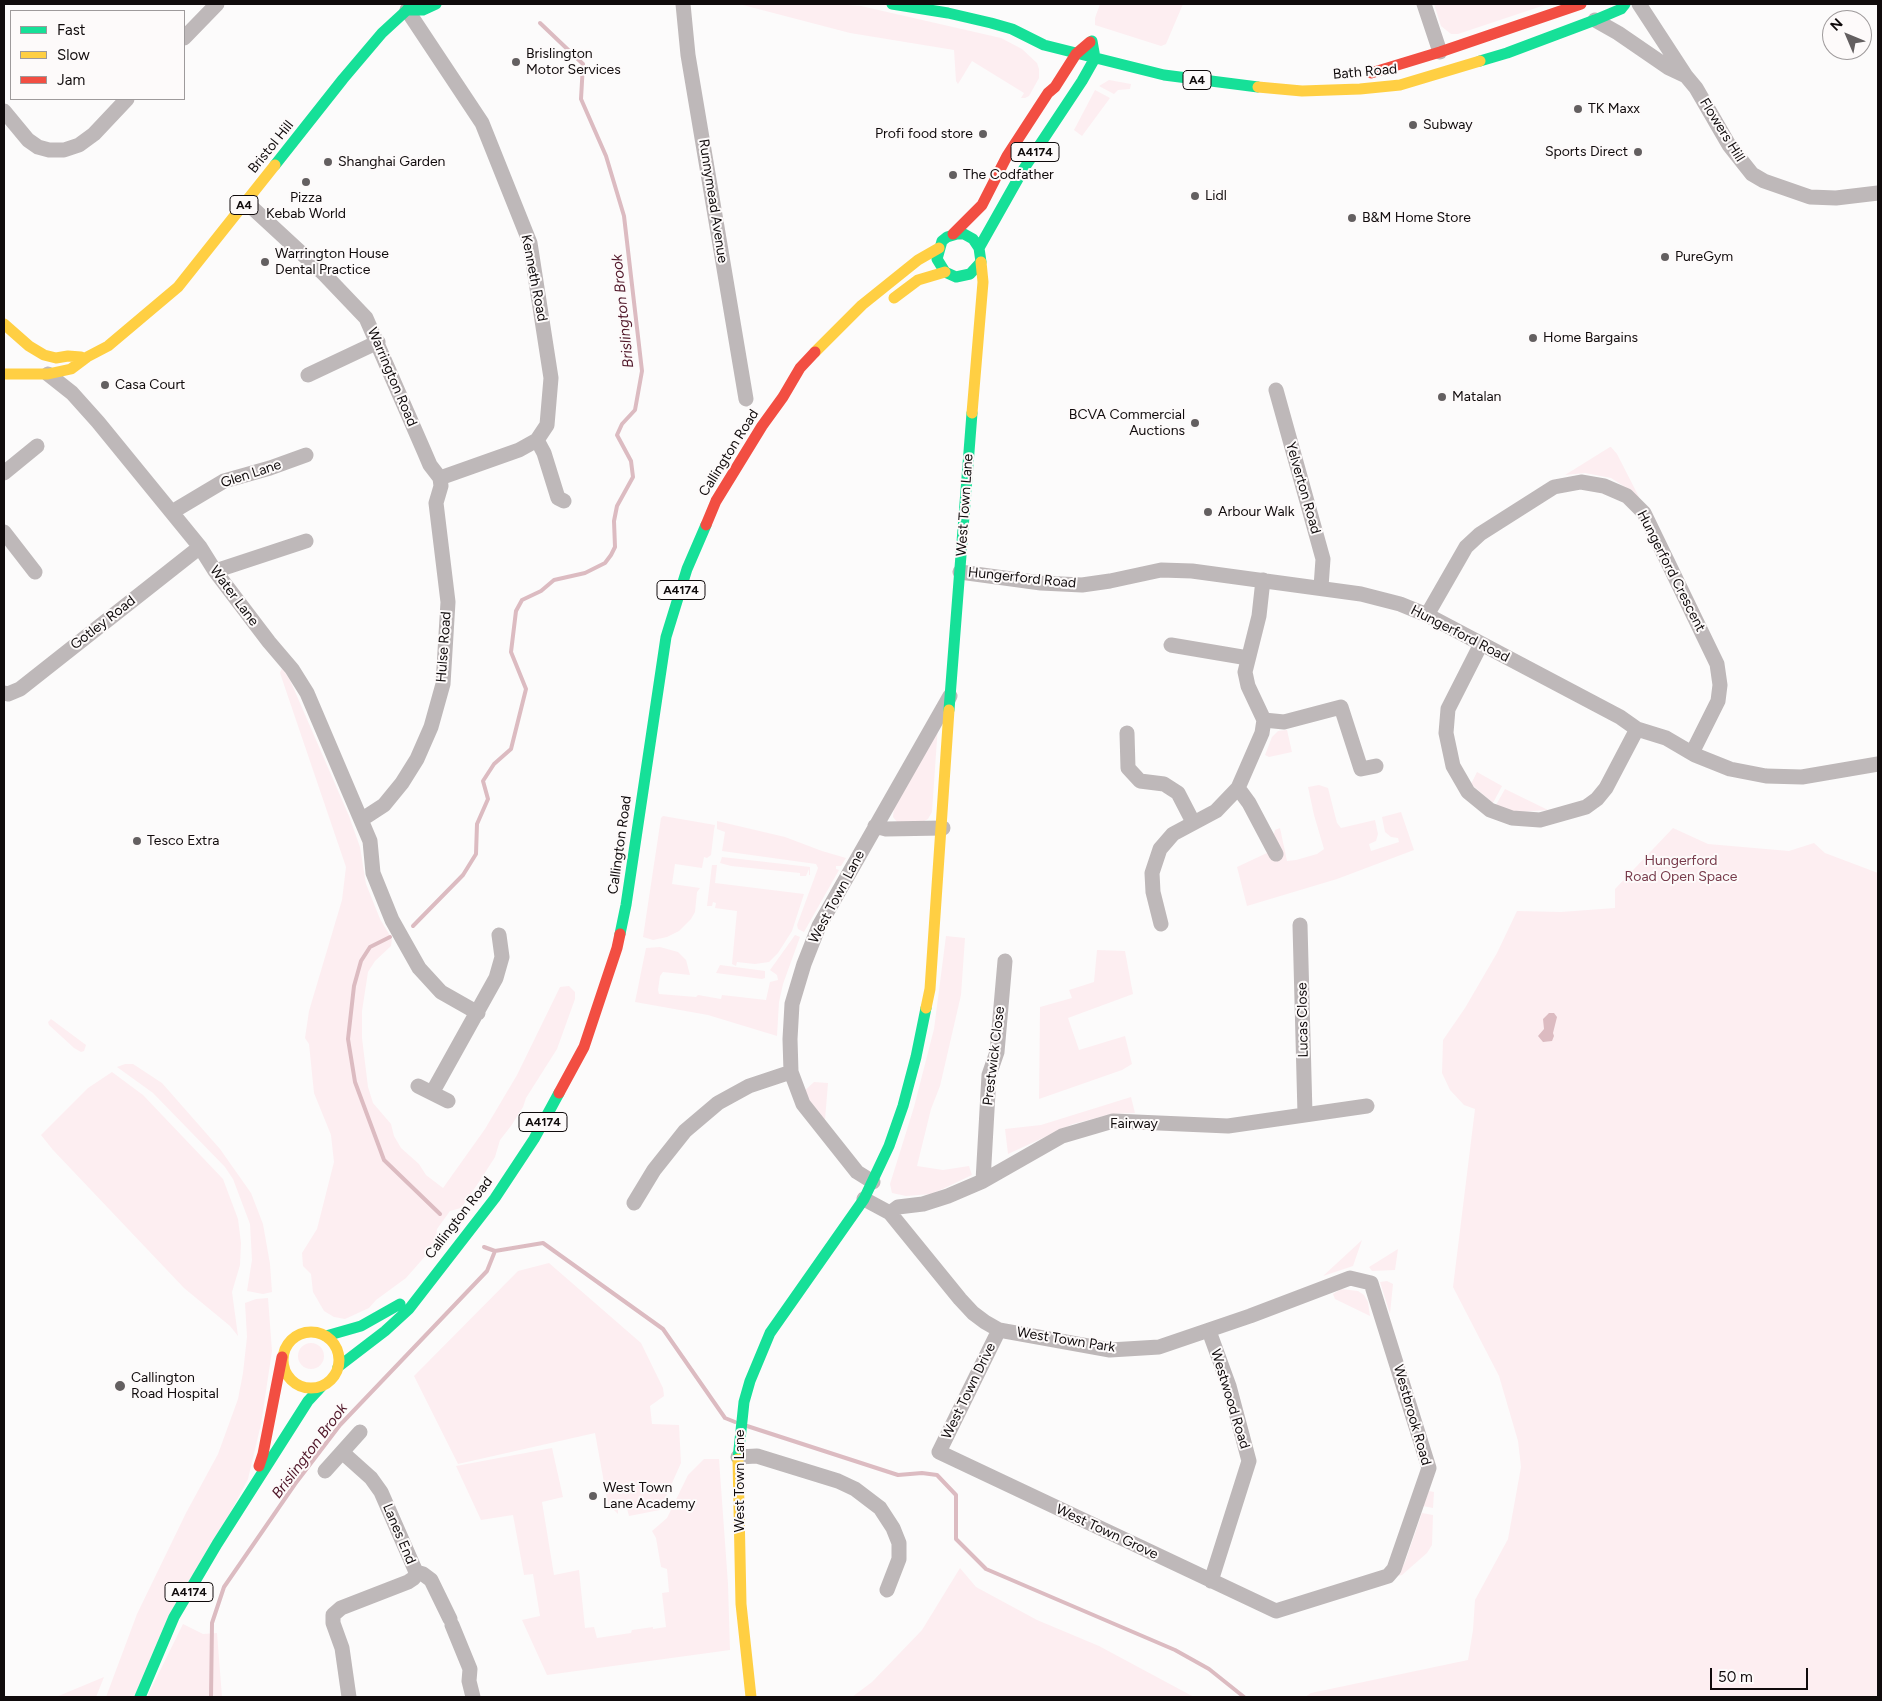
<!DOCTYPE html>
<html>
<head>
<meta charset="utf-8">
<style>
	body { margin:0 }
	#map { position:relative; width:1882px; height:1701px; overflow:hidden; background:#fcfbfb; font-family:Figtree,sans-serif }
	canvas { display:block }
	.frame { position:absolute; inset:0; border:5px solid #100b0c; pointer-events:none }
	.legend { position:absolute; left:10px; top:10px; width:175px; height:90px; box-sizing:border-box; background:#fdfafa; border:1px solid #9e9a9b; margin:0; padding:6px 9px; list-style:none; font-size:15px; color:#100b0c }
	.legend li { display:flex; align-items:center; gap:10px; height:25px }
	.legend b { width:25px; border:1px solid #9e9a9b }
	.north { position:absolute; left:1822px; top:10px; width:50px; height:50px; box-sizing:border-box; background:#fdfafa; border:1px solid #9e9a9b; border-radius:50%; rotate:315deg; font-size:14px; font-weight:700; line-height:20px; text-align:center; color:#100b0c }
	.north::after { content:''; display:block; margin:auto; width:18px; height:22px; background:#635f60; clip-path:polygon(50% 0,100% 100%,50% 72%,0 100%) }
	.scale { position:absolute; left:1710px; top:1668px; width:98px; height:22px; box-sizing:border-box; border:2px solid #100b0c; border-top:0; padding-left:6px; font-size:15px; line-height:18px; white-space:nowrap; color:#100b0c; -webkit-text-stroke:4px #fdfafa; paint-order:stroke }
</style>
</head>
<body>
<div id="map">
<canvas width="1882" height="1701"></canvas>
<div class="frame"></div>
<ul class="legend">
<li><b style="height:6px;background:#16e098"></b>Fast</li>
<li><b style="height:6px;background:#ffcf43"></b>Slow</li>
<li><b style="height:6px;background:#f24e42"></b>Jam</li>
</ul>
<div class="north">N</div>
<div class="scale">50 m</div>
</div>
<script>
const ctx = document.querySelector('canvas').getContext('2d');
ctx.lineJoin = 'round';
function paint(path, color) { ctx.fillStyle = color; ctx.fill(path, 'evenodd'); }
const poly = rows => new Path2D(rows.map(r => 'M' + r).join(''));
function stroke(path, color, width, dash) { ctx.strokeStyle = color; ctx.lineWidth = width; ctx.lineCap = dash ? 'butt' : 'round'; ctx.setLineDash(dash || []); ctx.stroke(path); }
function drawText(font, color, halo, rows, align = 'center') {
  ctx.font = font + ' Figtree,sans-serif'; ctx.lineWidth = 4; ctx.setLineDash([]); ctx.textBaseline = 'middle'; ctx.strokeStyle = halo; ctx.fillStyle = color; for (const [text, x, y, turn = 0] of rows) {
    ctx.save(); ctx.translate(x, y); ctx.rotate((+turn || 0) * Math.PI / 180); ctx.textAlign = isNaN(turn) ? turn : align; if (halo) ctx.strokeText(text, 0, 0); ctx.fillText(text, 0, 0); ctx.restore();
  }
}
paint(poly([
	[739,4,833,4,861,6,1001,38,1022,49,1037,63,1039,69,1039,78,1029,96,1025,98,1021,98,1024,93,972,61,958,84,956,81,954,50,850,33],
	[1100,4,1183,4,1166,44,1161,46,1095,25,1095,18],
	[1434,4,1548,4,1458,34,1451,34,1441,26],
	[1109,80,1131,84,1130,89,1118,90,1114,94,1099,86],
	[1095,90,1110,98,1082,136,1074,130],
	[1610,447,1611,447,1617,454,1640,499,1622,485,1611,478,1585,473,1565,475],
	[282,668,290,680,349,816,360,847,366,884,380,919,392,939,391,946,375,961,368,972,362,1011,362,1038,368,1087,373,1103,391,1124,394,1136,401,1148,419,1164,426,1175,443,1188,485,1129,517,1075,560,987,569,986,575,992,575,999,557,1049,526,1098,523,1107,511,1126,500,1140,495,1157,479,1182,461,1208,450,1211,437,1229,435,1245,406,1278,376,1300,369,1308,345,1319,334,1317,324,1311,313,1292,311,1274,303,1266,302,1253,317,1229,334,1162,331,1135,314,1093,309,1044,305,1038,309,1011,342,900,346,867,280,673],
	[938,725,932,812,928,819,922,822,897,822,893,817,894,807],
	[1287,730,1292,752,1269,757,1265,755,1272,737,1278,731],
	[1477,772,1502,786,1493,803,1471,784],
	[1319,785,1328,788,1337,823,1341,828,1375,820,1378,834,1376,841,1369,844,1371,851,1399,842,1398,838,1391,837,1385,832,1382,817,1401,812,1414,850,1337,879,1247,906,1237,867,1269,852,1275,830,1280,828,1287,861,1296,860,1317,854,1324,849,1314,815,1308,787],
	[1505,789,1548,810,1521,812,1505,810,1496,805],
	[663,816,715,825,714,830,711,855,707,858,704,857,702,868,675,864,672,884,700,888,697,892,695,912,691,919,679,931,667,937,653,940,643,937,661,818],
	[717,821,785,837,822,851,846,858,841,866,836,866,836,869,839,870,804,932,798,929,797,925,818,868,816,864,722,851,725,832,717,829],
	[1673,828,1708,844,1789,851,1814,843,1825,853,1878,873,1878,1697,1305,1697,1311,1693,1468,1660,1473,1630,1475,1600,1508,1539,1521,1467,1518,1441,1499,1376,1453,1287,1475,1109,1464,1105,1450,1090,1442,1073,1443,1040,1465,1008,1497,953,1517,911,1561,912,1615,908,1615,889],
	[722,857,810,867,810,875,809,875,809,869,806,876,800,876,800,873,731,866,720,863],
	[712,865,717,865,715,883,804,894,792,931,778,953,769,962,755,964,737,962,736,966,732,964,737,911,715,908,716,903,713,902,712,906,707,906],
	[795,935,800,937,783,984,779,1002,777,1036,708,1015,635,1002,646,948,660,947,678,952,686,960,690,975,663,972,660,976,658,990,659,994,696,997,698,995,721,999,722,995,766,1000,770,982,778,980,777,975,770,970],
	[946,936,965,938,961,995,940,1086,931,1109,917,1166,943,1170,969,1166,972,1175,932,1194,906,1196,892,1193,890,1184,914,1107,934,1029],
	[1097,950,1125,951,1133,994,1068,1018,1079,1050,1125,1036,1132,1064,1122,1070,1039,1099,1040,1007,1072,998,1069,990,1094,982],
	[720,965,765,971,765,978,762,979,716,973],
	[51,1019,86,1045,84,1051,81,1052,74,1048,49,1025,48,1022],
	[125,1064,133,1064,162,1083,220,1149,251,1193,263,1224,270,1264,272,1292,263,1294,247,1291,252,1260,250,1224,233,1179,225,1167,153,1093,117,1067],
	[112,1072,143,1095,223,1179,238,1219,241,1243,240,1265,232,1292,238,1336,230,1326,184,1288,53,1150,41,1135,88,1088],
	[814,1082,828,1083,825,1120,801,1094],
	[1131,1097,1135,1113,1112,1114,1073,1124,1008,1154,1005,1129,1041,1125],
	[1362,1240,1353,1266,1323,1276],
	[1398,1249,1395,1270,1372,1271,1369,1267],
	[549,1263,641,1343,663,1388,664,1396,650,1406,652,1424,679,1425,681,1463,660,1510,629,1516,626,1505,618,1507,618,1514,613,1509,609,1510,595,1433,458,1464,414,1376,518,1271],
	[1387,1281,1393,1284,1390,1314,1380,1282],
	[1341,1289,1358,1291,1364,1295,1368,1302,1370,1316,1335,1299,1333,1294],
	[268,1298,272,1351,261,1424,248,1479,134,1697,106,1697,137,1614,186,1513,218,1454,238,1399,243,1373,247,1337,245,1303,256,1299],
	'298 1356a13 13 0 1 1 26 0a13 13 0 1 1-26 0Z',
	[552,1448,563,1497,542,1502,554,1575,579,1570,585,1628,594,1627,597,1638,631,1633,632,1630,653,1627,653,1629,666,1627,662,1593,669,1592,667,1569,661,1567,656,1538,652,1531,667,1518,688,1475,704,1459,719,1459,728,1584,730,1650,547,1675,522,1620,540,1616,533,1574,524,1575,513,1515,481,1520,456,1466],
	[1429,1491,1434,1492,1433,1508,1423,1506],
	[1422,1513,1433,1515,1432,1545,1427,1553,1402,1575,1398,1576,1405,1562],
	[960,1568,976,1587,1037,1620,1099,1646,1194,1697,852,1697,872,1682,922,1630],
	[183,1624,203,1634,217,1633,222,1697,147,1697],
	[104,1677,96,1697,56,1697]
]), '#fdeef1');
paint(poly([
	[1549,1013,1554,1013,1557,1017,1553,1033,1554,1036,1552,1041,1543,1042,1538,1036,1544,1029,1543,1019]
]), '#dcbbc1');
stroke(poly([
	[413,926,463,875,476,854,477,824,488,799,483,781,494,764,511,749,526,689,511,652,516,611,522,600,541,591,554,580,585,573,605,563,611,555,615,547,614,521,617,506,633,477,631,461,617,435,622,424,635,410,642,371,624,216,606,156,581,99,583,64,540,23],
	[390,937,370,947,361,961,354,986,348,1039,355,1082,384,1160,440,1214],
	[484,1247,495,1251,543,1243,663,1329,725,1418,735,1422],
	[747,1426,898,1475,922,1473,937,1475,956,1495,956,1539,986,1569,1175,1650,1209,1669,1244,1697],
	[211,1697,212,1623,224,1587,295,1484,340,1425,487,1271,495,1251]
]), '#dcbbc1', 4);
stroke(poly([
	[683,4,688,55,746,399],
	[1424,4,1440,52],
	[1639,4,1686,76,1696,88,1729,145,1752,174,1764,181,1810,197,1836,198,1878,193],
	[407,10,482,123,530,243,551,378,547,425,537,440,519,450,440,478],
	[1595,20,1618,33,1669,68,1686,76],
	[184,38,217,4],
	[4,111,28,140,38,147,49,150,64,150,79,145,94,134,127,99],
	[246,202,324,274,366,318,424,451,430,465,440,478],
	[48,374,72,393,98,422,200,547,215,571,269,642,292,669,307,693,370,841,373,873,392,920,419,968,441,992,478,1013],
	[308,375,378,342],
	[1276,390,1323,559,1321,587],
	[537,440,544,453,558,498,564,501],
	[4,473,37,446],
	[172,512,224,481,270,468,306,455],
	[4,532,35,572],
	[215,571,306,541],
	[960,572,1041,583,1082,585,1110,581,1161,570,1192,571,1361,594,1400,604,1427,615,1620,717,1637,729,1666,738,1695,755,1730,769,1766,776,1802,777,1878,764],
	[1427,615,1466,547,1480,534,1554,487,1581,482,1604,486,1627,496,1644,513,1717,664,1720,685,1718,701,1692,753],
	[1481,644,1448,709,1446,733,1453,766,1468,792,1490,810,1512,818,1540,820,1586,807,1597,799,1606,788,1637,729],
	[1171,645,1248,658],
	[4,693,8,694,20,689,200,547],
	[1264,720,1284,722,1341,707,1361,769,1376,766],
	[1127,733,1128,768,1140,781,1164,784,1178,793,1193,822],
	[1238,788,1249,803,1276,854],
	[361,820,384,805,402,783,417,759,431,727,443,684,448,602,436,503,441,486,440,478],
	[875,826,886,829,943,828],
	[1161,924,1153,892,1152,873,1160,849,1173,834,1216,811,1238,788,1262,733,1264,720,1248,686,1245,672,1259,616,1263,580],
	[1300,925,1305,1114],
	[418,1086,448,1101],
	[432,1093,496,978,502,957,499,935],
	[983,1181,989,1075,997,1052,1005,961],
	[873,1182,857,1172,803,1104,791,1072,790,1039,792,1004,804,964,819,926,950,696],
	[864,1199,890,1213,960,1299,973,1313,985,1322,999,1330,1110,1350,1159,1347,1250,1316,1350,1278,1371,1283,1429,1468,1394,1569,1388,1576,1276,1611,939,1452,999,1330],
	[634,1203,654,1170,685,1131,718,1103,749,1086,791,1072],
	[890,1213,898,1207,923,1204,948,1196,983,1181,1062,1136,1113,1121,1228,1126,1367,1106],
	[1209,1331,1229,1386,1249,1461,1211,1581],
	[342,1452,371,1478,381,1492,416,1572],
	[738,1457,757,1456,838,1481,855,1489,880,1508,893,1528,899,1543,899,1559,887,1590],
	[325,1471,360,1432],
	[416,1572,423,1574,431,1580,450,1619],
	[452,1625,470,1669,469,1681,473,1697],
	[349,1697,342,1648,333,1623,333,1615,341,1608,408,1582,414,1578,416,1572]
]), '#beb8b9', 15);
stroke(poly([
	[892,4,948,13,991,23,1012,29,1044,45,1164,75,1258,87],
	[407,10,423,10,436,4],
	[1480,61,1507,53,1595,20,1621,9,1625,4],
	[275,165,343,79,382,33,407,10,411,4],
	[957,234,964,234,973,239,979,248,981,262,970,274,956,277,945,272,937,259,942,241,947,237,957,234],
	[979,248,1023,170,1082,81,1095,58,1092,41],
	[949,710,972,413],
	[620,934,626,905,666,637,687,569,706,525],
	[326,1336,361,1326,400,1304],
	[338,1367,385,1331,409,1309,495,1198,534,1139,559,1093],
	[738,1459,744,1402,750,1381,770,1333,864,1199,889,1146,903,1106,916,1057,926,1008],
	[140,1697,174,1617,217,1544,308,1401,321,1387]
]), '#16e098', 11);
stroke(poly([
	[1258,87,1302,91,1360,89,1400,85,1480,61],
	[894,298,918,280,945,272],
	[4,324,29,346,44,355,56,358,68,356,81,357],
	[815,352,862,305,918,260,939,248],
	[4,374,48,374,71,369,87,357,108,346,178,287,275,165],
	[972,413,983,282,981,262],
	[926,1008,930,989,949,710],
	'283 1360a28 28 0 1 1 56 0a28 28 0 1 1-56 0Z',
	[738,1459,741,1604,751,1697]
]), '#ffcf43', 11);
stroke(poly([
	[1371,73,1440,52,1581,4],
	[953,234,982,205,1007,156,1048,93,1055,87,1076,54,1090,42],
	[706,525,716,501,762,426,783,397,800,368,815,352],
	[559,1093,584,1047,617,948,620,934],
	[259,1466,263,1454,282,1357]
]), '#f24e42', 11);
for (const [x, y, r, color] of [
	[516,62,5,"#635f60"],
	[1578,109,5,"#635f60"],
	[1413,125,5,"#635f60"],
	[983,134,5,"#635f60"],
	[1638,152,5,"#635f60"],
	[328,162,5,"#635f60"],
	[953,175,5,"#635f60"],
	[306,182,5,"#635f60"],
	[1195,196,5,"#635f60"],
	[1352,218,5,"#635f60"],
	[1665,257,5,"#635f60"],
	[265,262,5,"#635f60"],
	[1533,338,5,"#635f60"],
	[105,385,5,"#635f60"],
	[1442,397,5,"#635f60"],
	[1195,423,5,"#635f60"],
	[1208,512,5,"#635f60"],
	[137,841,5,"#635f60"],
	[120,1386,6,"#635f60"],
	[593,1496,5,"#635f60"]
]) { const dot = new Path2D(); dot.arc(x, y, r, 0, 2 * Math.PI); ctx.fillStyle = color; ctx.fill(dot); stroke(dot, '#fdfafa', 2); }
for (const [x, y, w] of [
	[1197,80,28],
	[1035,152,48],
	[244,205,28],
	[681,590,48],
	[543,1122,48],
	[189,1592,48]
]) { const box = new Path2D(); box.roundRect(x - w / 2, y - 9.5, w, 19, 4); ctx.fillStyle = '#fdfafa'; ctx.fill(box); stroke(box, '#100b0c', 1); }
drawText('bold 12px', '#100b0c', null, [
	["A4",1197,80],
	["A4174",1035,152],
	["A4",244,205],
	["A4174",681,590],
	["A4174",543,1122],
	["A4174",189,1592]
]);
drawText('14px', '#100b0c', '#fdfafa', [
	["Brislington",526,54],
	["Motor Services",526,70],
	["TK Maxx",1588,109],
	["Subway",1423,125],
	["Profi food store",973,134,"right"],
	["Sports Direct",1628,152,"right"],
	["Shanghai Garden",338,162],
	["The Codfather",963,175],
	["Lidl",1205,196],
	["Pizza",306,198,"center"],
	["Kebab World",306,214,"center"],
	["B&M Home Store",1362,218],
	["Warrington House",275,254],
	["Dental Practice",275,270],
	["PureGym",1675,257],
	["Home Bargains",1543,338],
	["Casa Court",115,385],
	["Matalan",1452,397],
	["BCVA Commercial",1185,415,"right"],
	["Auctions",1185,431,"right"],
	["Arbour Walk",1218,512],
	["Tesco Extra",147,841],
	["Callington",131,1378],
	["Road Hospital",131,1394],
	["West Town",603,1488],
	["Lane Academy",603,1504]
], 'left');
drawText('14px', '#100b0c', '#fdfafa', [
	["Bath Road",1365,72,-5],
	["Flowers Hill",1722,130,58],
	["Bristol Hill",271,147,-51],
	["Runnymead Avenue",713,201,81],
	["Kenneth Road",534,278,79],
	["Warrington Road",392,377,67],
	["Callington Road",729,453,-58],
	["Glen Lane",251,474,-18],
	["Yelverton Road",1303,488,74],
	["West Town Lane",965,505,-86],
	["Hungerford Crescent",1671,571,63],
	["Hungerford Road",1022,578,6],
	["Water Lane",234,596,53],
	["Gotley Road",103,623,-38],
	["Hungerford Road",1460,634,27],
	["Hulse Road",444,647,-86],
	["Callington Road",620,845,-82],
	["West Town Lane",837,897,-62],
	["Lucas Close",1303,1020,-91],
	["Prestwick Close",994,1056,-83],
	["Fairway",1134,1124],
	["Callington Road",459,1218,-52],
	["West Town Park",1066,1340,9],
	["West Town Drive",969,1391,-64],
	["Westwood Road",1230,1399,73],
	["Westbrook Road",1412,1415,74],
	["West Town Lane",740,1481,-90],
	["West Town Grove",1107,1532,25],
	["Lanes End",399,1534,67]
]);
drawText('14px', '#783b4b', '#fdfafa', [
	["Hungerford",1681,861],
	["Road Open Space",1681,877]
]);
drawText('italic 15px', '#501729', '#fdfafa', [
	["Brislington Brook",623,311,-96],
	["Brislington Brook",310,1451,-53]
]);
</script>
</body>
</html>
